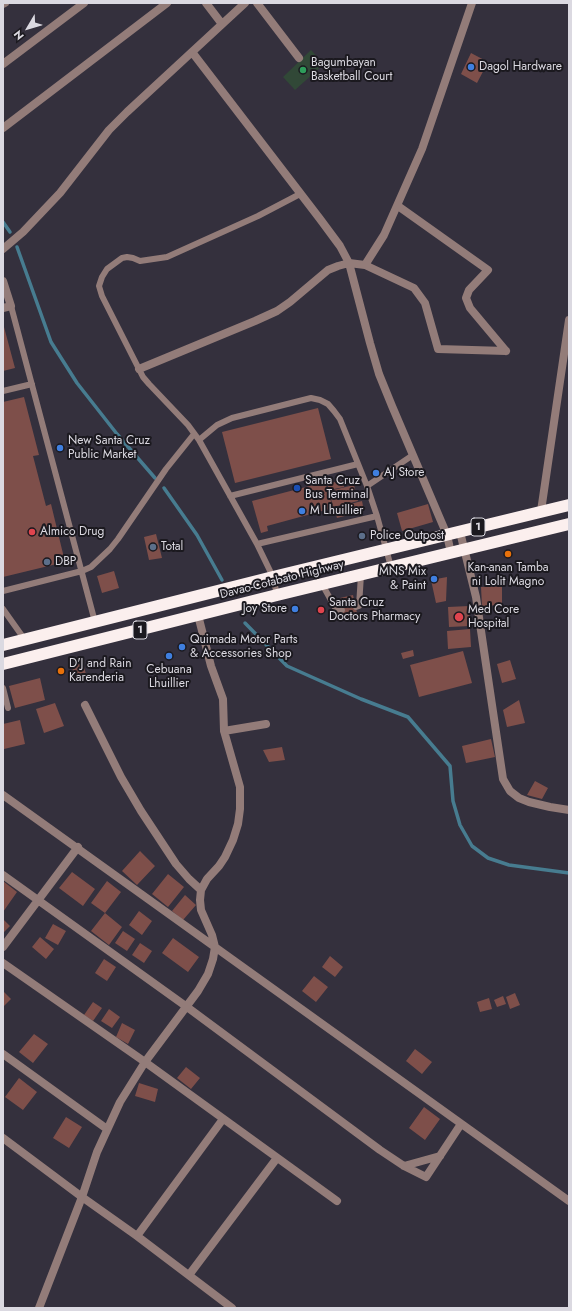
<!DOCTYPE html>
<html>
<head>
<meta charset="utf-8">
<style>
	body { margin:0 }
	#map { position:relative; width:572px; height:1311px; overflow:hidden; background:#34303d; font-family:Jost,sans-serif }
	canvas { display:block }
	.frame { position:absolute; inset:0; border:4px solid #dbd9e1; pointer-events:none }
	.north { position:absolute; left:8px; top:8px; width:40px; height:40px; -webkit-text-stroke:3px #1b191f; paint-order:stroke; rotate:232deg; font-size:11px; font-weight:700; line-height:16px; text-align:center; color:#dbd9e1 }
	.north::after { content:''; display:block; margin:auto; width:14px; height:18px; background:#dbd9e1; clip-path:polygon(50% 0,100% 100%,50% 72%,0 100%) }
</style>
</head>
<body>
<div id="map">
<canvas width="572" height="1311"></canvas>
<div class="frame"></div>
<div class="north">N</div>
</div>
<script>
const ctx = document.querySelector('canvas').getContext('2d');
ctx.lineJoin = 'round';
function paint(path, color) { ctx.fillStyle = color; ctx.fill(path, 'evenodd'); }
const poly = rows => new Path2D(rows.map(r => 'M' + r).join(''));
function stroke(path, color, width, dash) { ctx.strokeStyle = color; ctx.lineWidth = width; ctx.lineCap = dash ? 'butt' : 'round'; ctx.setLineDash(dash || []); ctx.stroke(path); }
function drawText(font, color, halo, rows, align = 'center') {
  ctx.font = font + ' Jost,sans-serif'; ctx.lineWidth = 4; ctx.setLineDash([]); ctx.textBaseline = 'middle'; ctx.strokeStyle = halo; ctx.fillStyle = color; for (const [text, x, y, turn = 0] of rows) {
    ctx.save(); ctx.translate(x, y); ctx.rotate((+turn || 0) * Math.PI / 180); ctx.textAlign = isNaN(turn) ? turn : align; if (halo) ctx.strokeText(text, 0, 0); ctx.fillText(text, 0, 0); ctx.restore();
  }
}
paint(poly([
	[311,50,324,64,295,90,283,77]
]), '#314837');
stroke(poly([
	[3,222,10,232],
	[17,247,51,342,77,383,117,434,155,478],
	[164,488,197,535,222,580],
	[245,623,287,666,361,699,408,717,450,766,453,801,460,825,472,846,488,858,509,865,569,873]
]), '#477c90', 3.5);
paint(poly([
	[471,53,488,62,477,83,461,74],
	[3,327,4,327,15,368,3,371],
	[24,397,39,455,33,456,46,506,51,504,65,562,3,577,3,402],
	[318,408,331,459,235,483,222,432],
	[343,480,344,487,329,490,327,484],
	[325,482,333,508,267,526,268,531,261,533,252,501],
	[354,485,358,501,333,507,329,491],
	[362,501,364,511,337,518,334,508],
	[428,504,433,522,402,531,397,513],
	[156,534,162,558,149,560,144,537],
	[114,571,119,588,102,593,97,576],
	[447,577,446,601,436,603,431,580],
	[502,586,502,605,482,606,481,587],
	[353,595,358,617,344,619,340,598],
	[469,606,470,626,449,627,448,607],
	[470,629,471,647,448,649,447,631],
	[413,650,414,656,403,659,401,653],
	[463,651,472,683,419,697,410,665],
	[510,660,516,679,502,683,497,664],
	[83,663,87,678,75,681,72,666],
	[40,678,45,700,15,708,9,686],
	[519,700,525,723,507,727,503,710],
	[55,703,64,726,44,733,36,709],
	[20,720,25,744,4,749,3,724],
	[491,739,495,757,466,763,462,746],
	[282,747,285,760,269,762,263,750],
	[535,781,548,788,542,799,527,795],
	[140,851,155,866,137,885,122,871],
	[72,872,95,889,83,906,59,888],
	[168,874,184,887,168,907,152,894],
	[3,881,17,892,3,912],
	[107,881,121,892,105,913,91,903],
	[185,895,196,905,183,920,172,911],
	[139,911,152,921,142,935,129,925],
	[105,913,122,927,109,945,91,931],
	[3,919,10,926,3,933],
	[53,924,66,931,58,945,45,938],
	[123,931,135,939,127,951,115,943],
	[40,937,54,949,46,959,32,947],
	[173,938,199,957,188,972,162,953],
	[140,943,152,951,144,963,132,955],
	[330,956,343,967,335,977,322,967],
	[104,959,116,967,107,981,95,973],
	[314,976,328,987,316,1002,302,991],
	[3,991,11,999,3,1007],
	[515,993,520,1005,510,1009,506,997],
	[503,996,506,1004,497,1007,494,1000],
	[489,998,492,1009,480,1012,477,1002],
	[93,1002,102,1008,93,1021,84,1015],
	[109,1009,120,1017,112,1028,101,1021],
	[122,1023,135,1030,128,1044,116,1037],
	[34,1034,48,1044,33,1063,19,1052],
	[415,1049,432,1062,422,1074,406,1061],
	[186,1067,200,1078,191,1089,177,1078],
	[19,1078,37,1092,23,1110,5,1097],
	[139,1083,158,1089,155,1102,135,1096],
	[424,1107,440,1119,425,1140,409,1128],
	[66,1117,82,1127,69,1148,53,1138]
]), '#7e4f4a');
stroke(poly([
	[11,306,95,622],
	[3,391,32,384],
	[199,440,217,425,232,418,311,398,320,400,328,404,334,411,340,419,367,486,377,516,391,567],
	[367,486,413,455],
	[230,496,358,464],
	[257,544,377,516],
	[322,584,337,611,342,610],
	[3,591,82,571,91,567,110,549,118,539,166,469,194,434],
	[277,595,273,577,257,544,199,440,188,425,149,384,143,377,102,296,99,286,102,277,107,269,122,258,127,257,133,258,140,261,167,257,258,216,300,194],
	[356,607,359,606,361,575],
	[3,609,25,640],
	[3,688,8,708]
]), '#937c79', 6);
stroke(poly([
	[206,3,222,24],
	[257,3,299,58],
	[3,4,5,3],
	[192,52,320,219,340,246,349,263,370,343,379,374,392,406,447,535,451,553],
	[3,64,84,3],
	[3,128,167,3],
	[398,206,488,270,469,290,466,298,470,308,506,351],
	[3,249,23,232,60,193,109,130,127,112,245,3],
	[365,265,384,235,422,149,472,3],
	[3,281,11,306,3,308],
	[139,369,255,321,277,311,290,302,328,270,338,266,349,263,365,265,414,288,425,303,438,349,506,351],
	[541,511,569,320],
	[460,532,476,597,503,779,510,791,519,798,529,802,550,807,569,810],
	[85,705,121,777,141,811,176,864,189,879,201,890],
	[224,731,266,724],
	[3,795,569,1201],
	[3,875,187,1007,380,1150,404,1166,426,1177,461,1124],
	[3,947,78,847],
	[3,963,145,1062,337,1201],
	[3,1054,107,1129],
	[3,1138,82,1197,137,1236,232,1308],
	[404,1166,440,1156],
	[137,1236,223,1119],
	[189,1275,277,1158],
	[39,1308,82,1197,97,1152,120,1102,145,1062,198,991,208,974,213,959,215,947,212,935,201,910,200,900,201,890,207,879,219,866,225,857,233,840,238,824,240,809,240,787,224,731,223,699,211,666,198,615]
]), '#937c79', 8);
stroke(poly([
	[3,645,273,577,569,505],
	[3,664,277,595,569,524]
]), '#fbefee', 12);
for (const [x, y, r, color] of [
	[471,67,4,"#3f7fe0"],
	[303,70,4,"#2e9e5b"],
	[60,448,4,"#3f7fe0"],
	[376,473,4,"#3f7fe0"],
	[297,488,4,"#1a4fb4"],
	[302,511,4,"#3f7fe0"],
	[32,532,4,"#e0444e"],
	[362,536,4,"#5c6f8a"],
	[153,547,4,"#5c6f8a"],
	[508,554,4,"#e8710a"],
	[47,562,4,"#5c6f8a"],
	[434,579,4,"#3f7fe0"],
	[295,609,4,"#3f7fe0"],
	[321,610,4,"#e0444e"],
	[459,617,5,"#e0444e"],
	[182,647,4,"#3f7fe0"],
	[169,656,4,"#3f7fe0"],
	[61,671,4,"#e8710a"]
]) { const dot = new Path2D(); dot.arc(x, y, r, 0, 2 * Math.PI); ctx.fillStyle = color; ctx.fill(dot); stroke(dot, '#1b191f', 1.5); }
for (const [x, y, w] of [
	[478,527,14],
	[140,630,14]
]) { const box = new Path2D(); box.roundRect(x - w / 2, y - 9, w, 18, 3); ctx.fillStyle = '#1b191f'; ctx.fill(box); stroke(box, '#dbd9e1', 1); }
drawText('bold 11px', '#dbd9e1', null, [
	["1",478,527],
	["1",140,630]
]);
drawText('12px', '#dbd9e1', '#1b191f', [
	["Bagumbayan",311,63],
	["Basketball Court",311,77],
	["Dagol Hardware",479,67],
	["New Santa Cruz",68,441],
	["Public Market",68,455],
	["AJ Store",384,473],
	["Santa Cruz",305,481],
	["Bus Terminal",305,495],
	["M Lhuillier",310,511],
	["Almico Drug",40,532],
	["Police Outpost",370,536],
	["Total",161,547],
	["DBP",55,562],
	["Kan-anan Tamba",508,568,"center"],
	["ni Lolit Magno",508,582,"center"],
	["MNS Mix",426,572,"right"],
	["& Paint",426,586,"right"],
	["Santa Cruz",329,603],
	["Doctors Pharmacy",329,617],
	["Joy Store",287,609,"right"],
	["Med Core",468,610],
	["Hospital",468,624],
	["Quimada Motor Parts",190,640],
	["& Accessories Shop",190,654],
	["D'J and Rain",69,664],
	["Karenderia",69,678],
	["Cebuana",169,670,"center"],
	["Lhuillier",169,684,"center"]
], 'left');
drawText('12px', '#dbd9e1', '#1b191f', [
	["Davao-Cotabato Highway",282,580,-14]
]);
</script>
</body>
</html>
